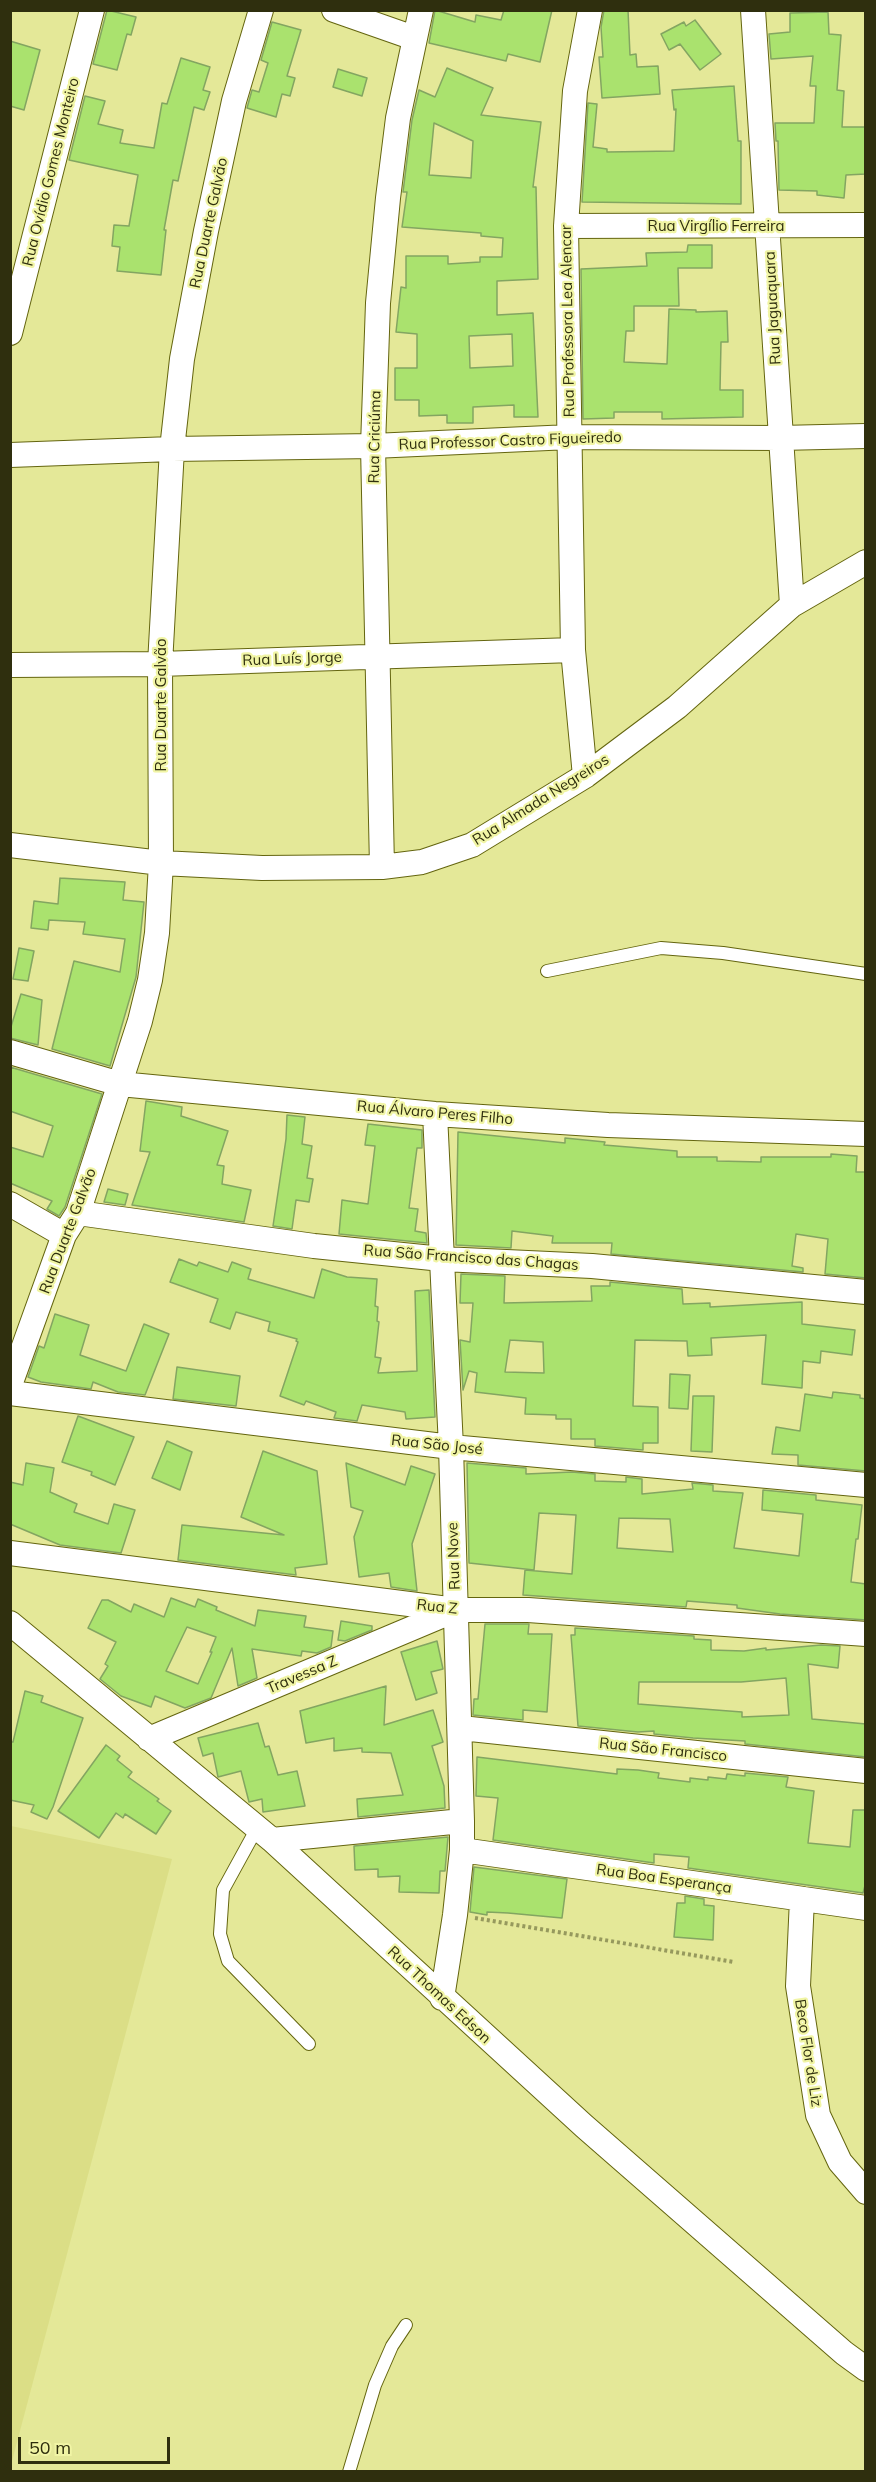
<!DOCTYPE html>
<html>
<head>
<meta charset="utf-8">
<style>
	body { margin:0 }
	#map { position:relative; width:876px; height:2482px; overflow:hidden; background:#e4e898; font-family:Mulish,sans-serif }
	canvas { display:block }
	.frame { position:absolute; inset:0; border:12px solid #2f2f0e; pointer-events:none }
	.scale { position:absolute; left:18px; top:2437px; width:152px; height:27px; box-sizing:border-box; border:3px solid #2f2f0e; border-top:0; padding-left:8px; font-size:18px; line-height:21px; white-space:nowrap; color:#2f2f0e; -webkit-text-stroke:4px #f1f5a5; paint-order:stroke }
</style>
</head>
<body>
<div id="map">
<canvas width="876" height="2482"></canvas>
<div class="frame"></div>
<div class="scale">50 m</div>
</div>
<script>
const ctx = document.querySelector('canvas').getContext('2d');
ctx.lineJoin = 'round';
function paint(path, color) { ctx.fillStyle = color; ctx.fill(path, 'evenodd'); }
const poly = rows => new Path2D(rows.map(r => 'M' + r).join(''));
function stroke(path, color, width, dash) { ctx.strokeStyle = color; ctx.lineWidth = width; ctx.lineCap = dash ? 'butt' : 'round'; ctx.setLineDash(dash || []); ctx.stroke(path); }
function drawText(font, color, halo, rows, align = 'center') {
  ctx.font = font + ' Mulish,sans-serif'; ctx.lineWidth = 4.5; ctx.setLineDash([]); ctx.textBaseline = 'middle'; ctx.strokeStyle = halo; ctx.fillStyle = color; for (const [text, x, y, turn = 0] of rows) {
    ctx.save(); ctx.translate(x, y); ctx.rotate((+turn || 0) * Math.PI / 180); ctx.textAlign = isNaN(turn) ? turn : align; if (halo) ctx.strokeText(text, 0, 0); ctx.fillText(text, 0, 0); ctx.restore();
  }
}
paint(poly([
	[11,1826,172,1859,12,2461,10,2460]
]), '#dbde86');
const building = poly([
	[107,10,136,17,131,35,127,34,117,70,93,64,107,10],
	[435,10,475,22,476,15,501,20,504,10,552,10,540,62,508,54,506,61,429,43,435,10],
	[604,10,628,10,630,55,636,54,637,67,658,66,660,94,602,98,599,57,603,57,601,27,604,10],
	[828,12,829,34,841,35,837,90,844,91,842,127,866,127,866,174,846,175,844,198,817,195,817,191,779,190,778,141,776,141,775,123,814,123,816,86,810,86,813,56,771,59,769,34,790,32,790,13,828,12],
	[695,20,721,54,700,70,680,44,669,50,661,34,684,22,686,26,695,20],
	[272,22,301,30,287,76,295,78,290,96,282,94,276,117,247,108,252,90,259,92,268,63,261,60,272,22],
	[10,41,40,50,24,110,10,106,10,41],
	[181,58,210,67,203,90,210,92,204,110,194,107,178,181,173,180,164,230,166,230,161,275,117,271,120,247,112,246,114,225,129,226,138,175,69,160,85,96,105,101,98,124,123,130,120,143,154,148,162,103,167,104,181,58],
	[447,68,493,88,481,115,541,122,533,187,536,187,538,279,497,281,497,315,533,313,538,417,514,417,514,405,473,407,473,423,447,423,447,415,419,416,419,400,395,400,395,368,417,368,417,334,396,332,401,287,406,288,406,256,448,256,448,264,480,262,480,257,502,257,503,238,481,236,481,233,402,227,407,192,403,192,412,120,419,90,435,97,447,68],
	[434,123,473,141,471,178,429,175,434,123],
	[512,334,513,366,470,368,469,336,512,334],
	[338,69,367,78,362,96,333,87,338,69],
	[734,86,738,141,741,141,741,204,582,202,588,103,597,104,593,147,607,149,607,152,674,151,676,109,674,110,672,90,734,86],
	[688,245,712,245,712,268,678,268,679,306,634,306,634,331,626,331,624,362,667,364,669,309,696,310,696,312,727,311,728,342,721,342,720,390,743,390,743,417,662,419,662,412,614,412,614,418,583,419,581,269,647,266,646,253,687,252,688,245],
	[60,878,125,882,123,900,144,902,136,977,110,1066,52,1049,74,961,120,972,125,939,83,934,85,922,49,920,48,930,31,928,34,901,58,904,60,878],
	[19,948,34,951,28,981,13,979,19,948],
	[21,994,42,1000,38,1045,10,1038,10,1030,21,994],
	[10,1067,102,1094,65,1207,59,1216,47,1209,52,1201,10,1183,10,1147,43,1157,53,1126,10,1111,10,1067],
	[146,1101,182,1107,181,1116,228,1131,217,1165,224,1166,222,1184,251,1190,244,1222,132,1205,150,1152,140,1151,146,1101],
	[287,1115,305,1117,302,1144,312,1146,307,1178,313,1179,309,1202,296,1200,292,1229,273,1226,286,1139,287,1115],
	[368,1124,422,1130,422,1148,417,1148,409,1208,418,1209,415,1231,426,1233,427,1243,339,1234,342,1200,368,1204,375,1146,365,1145,368,1124],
	[458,1132,565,1143,565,1138,605,1142,604,1145,677,1151,677,1157,717,1157,717,1161,761,1162,761,1157,831,1157,831,1154,857,1156,856,1172,866,1172,866,1278,825,1274,828,1239,796,1234,792,1266,803,1268,803,1272,611,1254,612,1243,552,1243,553,1236,512,1231,511,1248,456,1245,458,1132],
	[108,1189,128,1194,125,1205,104,1202,108,1189],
	[179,1259,197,1266,199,1262,228,1272,232,1262,251,1269,248,1279,314,1298,322,1269,347,1277,377,1279,375,1306,378,1307,377,1321,379,1322,375,1357,381,1358,378,1373,417,1371,415,1291,429,1290,435,1417,406,1419,405,1412,362,1405,357,1421,334,1418,336,1412,306,1401,304,1405,280,1396,298,1342,296,1341,297,1339,268,1331,270,1322,236,1312,230,1329,210,1322,218,1299,170,1282,179,1259],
	[461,1274,505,1276,504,1303,592,1301,591,1286,610,1286,610,1282,682,1289,683,1304,710,1303,710,1307,802,1302,802,1324,855,1330,852,1355,821,1351,820,1363,803,1361,802,1388,762,1384,766,1335,711,1338,712,1355,688,1356,687,1341,635,1340,633,1406,658,1407,658,1443,643,1443,643,1450,595,1446,595,1439,571,1439,571,1419,556,1419,556,1415,525,1414,526,1398,475,1392,477,1373,469,1371,463,1390,460,1340,470,1342,473,1303,460,1303,461,1274],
	[510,1340,543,1342,544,1373,505,1372,510,1340],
	[55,1314,89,1325,80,1355,126,1371,144,1324,169,1334,145,1395,118,1392,93,1382,91,1389,41,1382,28,1377,39,1346,44,1348,55,1314],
	[177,1367,240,1376,236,1406,173,1399,177,1367],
	[670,1374,690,1375,688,1409,669,1408,670,1374],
	[833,1392,860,1395,860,1398,866,1399,866,1471,798,1465,798,1455,772,1454,776,1427,800,1431,805,1394,832,1398,833,1392],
	[693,1396,714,1396,712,1452,691,1451,693,1396],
	[78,1416,134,1437,115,1485,91,1475,92,1472,62,1462,78,1416],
	[167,1441,192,1452,180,1490,152,1478,167,1441],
	[263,1451,317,1471,327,1564,295,1568,296,1575,178,1560,182,1525,284,1535,241,1517,263,1451],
	[26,1463,54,1468,50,1492,77,1504,74,1512,108,1524,114,1504,135,1510,121,1553,60,1545,10,1524,10,1482,23,1485,26,1463],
	[346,1463,405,1485,411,1466,435,1474,412,1544,417,1591,391,1587,389,1573,359,1577,354,1537,363,1511,351,1507,346,1463],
	[467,1463,526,1468,526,1474,572,1472,595,1474,595,1481,626,1482,626,1477,642,1479,642,1494,693,1489,692,1483,713,1485,713,1491,743,1493,734,1548,799,1556,803,1514,762,1510,763,1490,816,1495,816,1500,862,1505,858,1539,856,1539,851,1582,866,1584,866,1620,780,1614,737,1608,737,1605,687,1601,686,1607,523,1595,525,1570,572,1574,576,1515,539,1513,534,1570,469,1563,467,1463],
	[619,1518,670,1519,673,1552,617,1548,619,1518],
	[171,1598,195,1607,198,1599,217,1607,216,1610,255,1626,258,1610,306,1616,304,1627,333,1631,331,1647,317,1653,302,1651,301,1656,252,1649,257,1678,238,1686,232,1648,211,1698,185,1708,155,1696,151,1707,121,1696,100,1679,108,1666,105,1664,116,1642,88,1628,102,1600,108,1600,131,1612,134,1604,164,1617,171,1598],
	[187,1627,216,1637,210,1652,212,1652,198,1684,166,1671,187,1627],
	[341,1621,372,1626,372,1630,345,1641,338,1640,341,1621],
	[485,1624,529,1624,528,1634,552,1634,547,1712,523,1710,523,1720,473,1715,474,1699,478,1699,485,1624],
	[575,1628,694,1636,694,1639,711,1640,711,1650,744,1651,766,1648,766,1650,821,1645,840,1646,838,1668,808,1664,812,1719,866,1724,866,1757,745,1744,745,1741,693,1738,654,1734,654,1731,638,1732,578,1726,571,1635,575,1635,575,1628],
	[786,1678,789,1715,742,1717,742,1712,638,1704,639,1682,741,1682,786,1678],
	[437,1641,443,1669,431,1672,437,1693,416,1700,401,1652,437,1641],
	[386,1686,384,1725,433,1710,443,1742,432,1746,444,1786,445,1808,358,1817,357,1799,403,1795,391,1753,362,1752,362,1748,334,1751,334,1738,306,1743,300,1711,386,1686],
	[25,1691,43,1696,41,1702,83,1718,53,1807,47,1819,31,1812,34,1805,10,1800,10,1742,13,1742,25,1691],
	[258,1723,265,1747,269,1746,278,1775,297,1771,305,1806,263,1812,262,1799,249,1802,241,1771,218,1777,213,1753,203,1756,198,1738,258,1723],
	[106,1745,120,1756,117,1760,132,1772,128,1777,159,1799,157,1801,171,1811,156,1834,125,1814,123,1818,116,1813,99,1838,58,1811,106,1745],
	[477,1757,617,1774,617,1769,638,1770,659,1773,658,1778,690,1782,690,1778,708,1780,708,1777,726,1779,727,1774,745,1776,745,1773,788,1777,786,1787,814,1791,808,1843,850,1847,853,1810,866,1810,866,1882,863,1893,688,1868,689,1857,654,1854,654,1863,493,1840,498,1798,476,1796,477,1757],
	[448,1837,445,1871,440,1871,439,1893,399,1892,400,1876,378,1877,378,1869,355,1870,354,1846,448,1837],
	[474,1867,567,1879,562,1918,508,1913,487,1912,487,1915,470,1912,474,1867],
	[685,1896,704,1899,704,1905,714,1906,713,1940,674,1937,677,1903,685,1903,685,1896]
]);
paint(building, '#aae26e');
stroke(building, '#83a561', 1.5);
const lane = poly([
	[547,971,661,948,723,953,866,974],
	[257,1828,223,1890,220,1934,228,1961,309,2044],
	[349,2472,375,2385,392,2346,406,2325]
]);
const street = poly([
	[334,10,414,38],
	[753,10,792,605],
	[566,226,866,225],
	[10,333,92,10],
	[10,455,172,449,373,446,570,437,780,438,866,436],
	[10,665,160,664,573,650],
	[585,776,573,650,566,226,575,91,590,10],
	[10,845,161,863,262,868,382,867,422,862,472,845,585,776,677,707,792,605,866,562],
	[382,867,373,446,378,303,388,198,398,118,421,10],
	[10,1052,120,1084,435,1114,608,1125,866,1134],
	[435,1114,451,1447,462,1821,462,1850,455,1915,442,1998],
	[10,1204,64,1235],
	[78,1213,314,1246,442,1259,592,1266,866,1292],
	[10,1385,64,1235,78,1213,140,1021,150,980,157,933,161,863,160,664,172,449,182,359,206,231,234,101,261,10],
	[10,1393,451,1447,866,1485],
	[10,1553,456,1610,528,1610,866,1634],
	[10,1623,272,1840,584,2126,844,2353,866,2369],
	[461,1728,866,1771],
	[149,1739,453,1611],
	[272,1840,462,1821],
	[462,1850,866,1908],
	[802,1899,798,1986,818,2115,840,2162,866,2192]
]);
stroke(lane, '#64650f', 14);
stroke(street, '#64650f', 26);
stroke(poly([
	[475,1918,734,1962]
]), '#96995d', 4, [3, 3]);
stroke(lane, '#fff', 12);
stroke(street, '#fff', 24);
drawText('15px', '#2f2f0e', '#f1f5a5', [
	["Rua Ovídio Gomes Monteiro",51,172,-76],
	["Rua Duarte Galvão",209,223,-78],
	["Rua Virgílio Ferreira",716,226],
	["Rua Jaguaquara",773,308,-93],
	["Rua Professora Lea Alencar",568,321,-91],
	["Rua Criciúma",375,437,-89],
	["Rua Professor Castro Figueiredo",510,441,-2],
	["Rua Luís Jorge",292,659,-2],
	["Rua Duarte Galvão",161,705,-90],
	["Rua Almada Negreiros",541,800,-32],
	["Rua Álvaro Peres Filho",435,1113,5],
	["Rua Duarte Galvão",68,1231,-69],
	["Rua São Francisco das Chagas",471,1258,4],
	["Rua São José",437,1445,6],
	["Rua Nove",454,1556,-92],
	["Rua Z",437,1607,6],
	["Travessa Z",302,1675,-23],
	["Rua São Francisco",663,1750,6],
	["Rua Boa Esperança",664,1879,8],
	["Rua Thomas Edson",439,1995,43],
	["Beco Flor de Liz",808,2053,81]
]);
</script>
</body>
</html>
